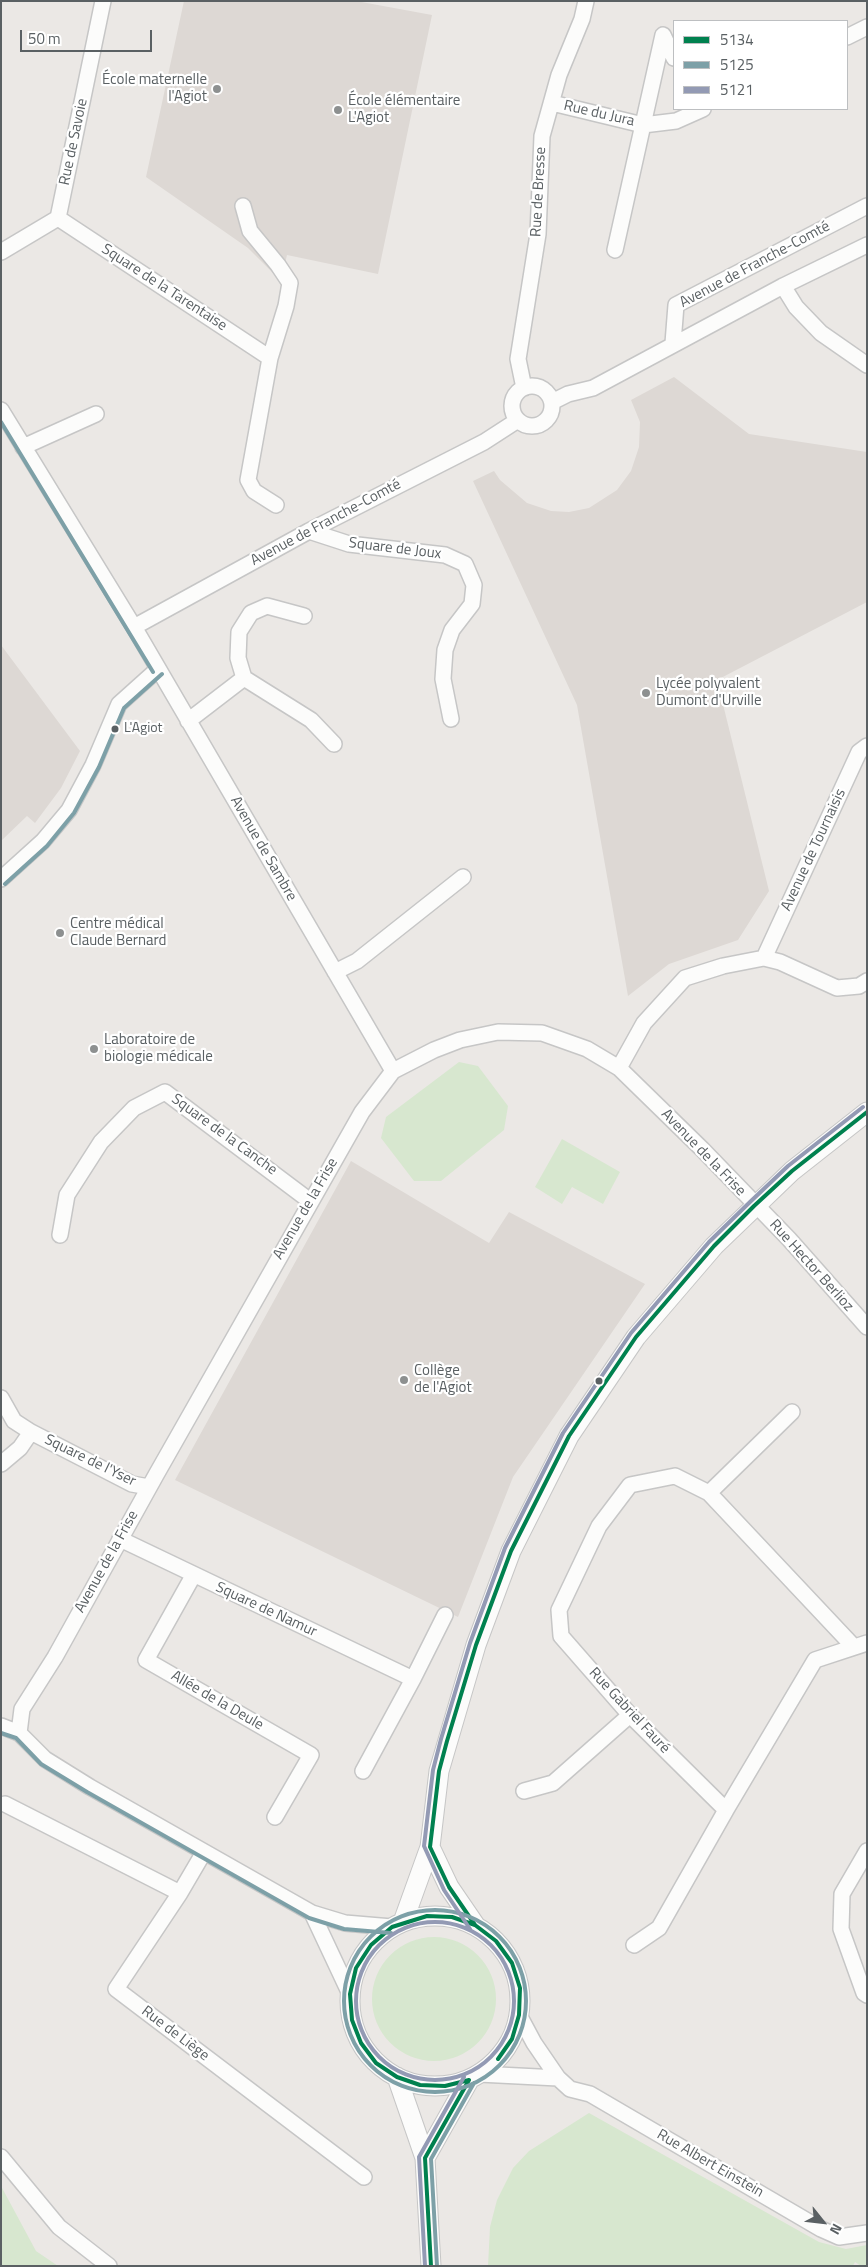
<!DOCTYPE html>
<html>
<head>
<meta charset="utf-8">
<style>
	body { margin:0 }
	#map { position:relative; width:868px; height:2267px; overflow:hidden; background:#ebe8e5; font-family:"Titillium Web",sans-serif }
	canvas { display:block }
	.frame { position:absolute; inset:0; border:2px solid #5a6063; pointer-events:none }
	.legend { position:absolute; left:673px; top:20px; width:175px; height:90px; box-sizing:border-box; background:#fff; border:1px solid #bdbfc1; margin:0; padding:6px 9px; list-style:none; font-size:15px; color:#5a6063 }
	.legend li { display:flex; align-items:center; gap:10px; height:25px }
	.legend b { width:25px; border:1px solid #bdbfc1 }
	.north { position:absolute; left:798px; top:2197px; width:50px; height:50px; -webkit-text-stroke:4px #fff; paint-order:stroke; rotate:119deg; font-size:14px; font-weight:700; line-height:20px; text-align:center; color:#5a6063 }
	.north::after { content:''; display:block; margin:auto; width:18px; height:22px; background:#5a6063; clip-path:polygon(50% 0,100% 100%,50% 72%,0 100%) }
	.scale { position:absolute; left:20px; top:30px; width:132px; height:22px; box-sizing:border-box; border:2px solid #5a6063; border-top:0; padding-left:6px; font-size:15px; line-height:18px; white-space:nowrap; color:#5a6063; -webkit-text-stroke:4px #fff; paint-order:stroke }
</style>
</head>
<body>
<div id="map">
<canvas width="868" height="2267"></canvas>
<div class="frame"></div>
<ul class="legend">
<li><b style="height:6px;background:#00814f"></b>5134</li>
<li><b style="height:6px;background:#7da0a7"></b>5125</li>
<li><b style="height:6px;background:#939ab4"></b>5121</li>
</ul>
<div class="north">N</div>
<div class="scale">50 m</div>
</div>
<script>
const ctx = document.querySelector('canvas').getContext('2d');
ctx.lineJoin = 'round';
function paint(path, color) { ctx.fillStyle = color; ctx.fill(path, 'evenodd'); }
const poly = rows => new Path2D(rows.map(r => 'M' + r).join(''));
function stroke(path, color, width, dash) { ctx.strokeStyle = color; ctx.lineWidth = width; ctx.lineCap = dash ? 'butt' : 'round'; ctx.setLineDash(dash || []); ctx.stroke(path); }
function drawText(font, color, halo, rows, align = 'center') {
  ctx.font = font + ' "Titillium Web",sans-serif'; ctx.lineWidth = 4.5; ctx.setLineDash([]); ctx.textBaseline = 'middle'; ctx.strokeStyle = halo; ctx.fillStyle = color; for (const [text, x, y, turn = 0] of rows) {
    ctx.save(); ctx.translate(x, y); ctx.rotate((+turn || 0) * Math.PI / 180); ctx.textAlign = isNaN(turn) ? turn : align; if (halo) ctx.strokeText(text, 0, 0); ctx.fillText(text, 0, 0); ctx.restore();
  }
}
paint(poly([
	[184,1,356,1,432,15,378,274,287,255,281,281,248,248,146,177],
	[674,377,749,434,867,452,867,602,717,680,769,891,738,940,669,964,628,996,577,705,473,481,494,471,500,480,527,503,551,511,569,512,589,508,617,490,631,471,639,447,640,422,631,400],
	[1,645,80,751,61,788,35,823,27,816,1,841],
	[351,1161,489,1243,509,1212,645,1284,513,1477,458,1617,175,1480]
]), '#ddd8d4');
paint(poly([
	[459,1062,478,1066,508,1106,504,1130,441,1181,414,1181,381,1138,386,1117],
	[562,1139,620,1172,603,1204,572,1187,562,1204,535,1187],
	'372 1999a62 62 0 1 1 124 0a62 62 0 1 1-124 0Z',
	[589,2113,819,2242,846,2249,867,2245,867,2266,861,2266,855,2262,853,2266,488,2266,490,2227,497,2200,513,2168,529,2151],
	[1,2186,36,2251,58,2266,1,2266]
]), '#d7e7cf');
const minor = poly([
	[847,37,867,27],
	[552,103,643,125,676,121,703,109],
	[58,218,270,358,286,306,290,283,278,265,250,231,243,206],
	[615,250,663,35,674,58],
	[1,252,58,218,103,1],
	[783,286,796,307,821,333,867,365],
	[673,343,676,305,867,206],
	[270,358,248,480,254,491,276,505],
	'512 406a20 20 0 1 1 40 0a20 20 0 1 1-40 0Z',
	[524,388,518,359,538,234,542,136,559,75,582,19,586,1],
	[552,402,568,394,593,388,783,286,867,245],
	[1,410,134,627,393,1071],
	[23,447,96,414],
	[309,531,349,544,445,555,465,564,474,585,472,604,452,630,445,650,443,679,451,719],
	[134,627,309,531,484,442,518,420],
	[244,678,238,658,239,632,251,613,267,606,304,616],
	[188,721,244,678,311,720,334,744],
	[1,879,43,841,69,810,93,765,119,704,158,669],
	[764,958,859,752,867,746],
	[335,972,357,961,463,877],
	[619,1068,644,1023,685,978,723,966,764,958,780,962,837,988,859,986,867,981],
	[60,1235,67,1195,101,1142,134,1108,165,1092,310,1201],
	[1,1398,14,1421,31,1432],
	[1,1464,20,1448,31,1432,132,1484,149,1487],
	[709,1493,792,1412],
	[120,1539,413,1679,363,1771],
	[193,1576,146,1660,311,1755,275,1817],
	[854,1647,709,1493,675,1476,630,1485,599,1526,559,1610,561,1636,630,1715,726,1810,815,1660,867,1643],
	[413,1679,445,1615],
	[1,1726,19,1733,45,1759,90,1787,312,1913,345,1923,392,1927],
	[19,1733,22,1709,55,1657,156,1475,362,1112,393,1071,434,1050,460,1040,498,1032,542,1033,587,1049,619,1068,702,1149,789,1239,867,1327],
	[524,1791,553,1783,630,1715],
	[5,1804,180,1893],
	[867,1851,842,1894,841,1929,864,1993,867,1995],
	[204,1852,180,1893,116,1989,364,2177],
	[312,1913,350,1994],
	[634,1945,659,1928,726,1810],
	[519,2015,534,2043,558,2078,570,2089,590,2094,821,2229,839,2237,867,2233],
	[479,2074,558,2078],
	[1,2157,59,2227,109,2266]
]);
const tertiary = poly([
	[430,1847,449,1887,475,1925],
	'350 2001a85 85 0 1 1 170 0a85 85 0 1 1-170 0Z',
	[403,1922,430,1847,439,1771,476,1645,511,1551,569,1436,636,1337,714,1246,792,1171,867,1112],
	[397,2077,425,2158,431,2266],
	[425,2158,469,2080]
]);
stroke(minor, '#c6c6c6', 18);
stroke(tertiary, '#c6c6c6', 21);
stroke(minor, '#fcfcfb', 15);
stroke(tertiary, '#fcfcfb', 19);
stroke(poly([
	[475,1925,449,1887,430,1847,439,1771,447,1741,476,1645,511,1551,569,1436,636,1337,714,1246,754,1206,792,1171,867,1112],
	[469,2080,445,2086,420,2085,397,2077,376,2063,361,2043,352,2020,350,1994,356,1968,371,1945,392,1927,427,1916,452,1917,475,1925,496,1941,512,1963,520,1988,519,2015,512,2039,498,2059],
	[431,2266,425,2158,469,2080]
]), '#00814f', 4);
stroke(poly([
	[1,422,153,672],
	[5,884,47,846,74,813,99,767,124,708,162,674],
	[1,1733,16,1738,41,1764,87,1792,309,1918,344,1929,391,1933],
	'344 2001a91 91 0 1 1 182 0a91 91 0 1 1-182 0Z',
	[437,2266,431,2159,474,2083]
]), '#7da0a7', 4);
stroke(poly([
	'356 2001a79 79 0 1 1 158 0a79 79 0 1 1-158 0Z',
	[470,1929,444,1890,424,1846,433,1770,441,1739,470,1643,505,1548,563,1433,631,1333,709,1242,750,1202,788,1166,863,1107],
	[425,2266,419,2157,464,2077]
]), '#939ab4', 4);
for (const [x, y, r, color] of [
	[217,89,5,"#8d9090"],
	[338,110,5,"#8d9090"],
	[646,693,5,"#8d9090"],
	[115,729,4.5,"#5a6063"],
	[60,933,5,"#8d9090"],
	[94,1049,5,"#8d9090"],
	[404,1380,5,"#8d9090"],
	[599,1381,4.5,"#5a6063"]
]) { const dot = new Path2D(); dot.arc(x, y, r, 0, 2 * Math.PI); ctx.fillStyle = color; ctx.fill(dot); stroke(dot, '#fff', 2); }
drawText('14px', '#5a6063', '#fff', [
	["L'Agiot",124,729]
], 'left');
drawText('15px', '#5a6063', '#fff', [
	["École maternelle",207,80,"right"],
	["l'Agiot",207,97,"right"],
	["École élémentaire",348,101],
	["L'Agiot",348,118],
	["Lycée polyvalent",656,684],
	["Dumont d'Urville",656,701],
	["Centre médical",70,924],
	["Claude Bernard",70,941],
	["Laboratoire de",104,1040],
	["biologie médicale",104,1057],
	["Collège",414,1371],
	["de l'Agiot",414,1388]
], 'left');
drawText('15px', '#5a6063', '#fff', [
	["Rue du Jura",599,114,13],
	["Rue de Savoie",74,142,-78],
	["Rue de Bresse",539,192,-87],
	["Avenue de Franche-Comté",755,265,-28],
	["Square de la Tarentaise",164,288,33],
	["Avenue de Franche-Comté",326,523,-28],
	["Square de Joux",395,549,7],
	["Avenue de Sambre",263,849,60],
	["Avenue de Tournaisis",814,850,-65],
	["Square de la Canche",224,1135,36],
	["Avenue de la Frise",703,1153,46],
	["Avenue de la Frise",306,1209,-60],
	["Rue Hector Berlioz",811,1266,48],
	["Square de l'Yser",90,1461,26],
	["Avenue de la Frise",107,1562,-61],
	["Square de Namur",266,1610,25],
	["Allée de la Deule",217,1701,30],
	["Rue Gabriel Fauré",629,1711,47],
	["Rue de Liège",175,2034,37],
	["Rue Albert Einstein",710,2164,30]
]);
</script>
</body>
</html>
